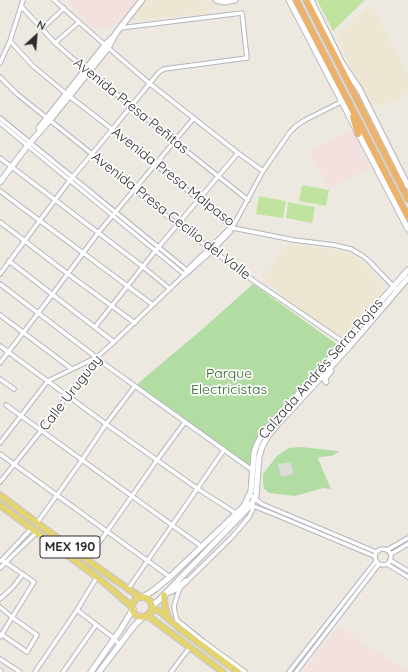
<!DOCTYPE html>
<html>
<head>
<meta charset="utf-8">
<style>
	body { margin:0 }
	#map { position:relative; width:408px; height:672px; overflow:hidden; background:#ede9e1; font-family:Quicksand,sans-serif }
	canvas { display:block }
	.north { position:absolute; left:16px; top:16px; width:40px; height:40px; -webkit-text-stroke:3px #fff; paint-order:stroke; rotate:26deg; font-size:11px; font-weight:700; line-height:16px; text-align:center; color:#2d2d2d }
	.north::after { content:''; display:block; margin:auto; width:14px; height:18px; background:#2d2d2d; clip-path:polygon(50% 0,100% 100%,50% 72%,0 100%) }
</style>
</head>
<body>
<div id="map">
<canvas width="408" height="672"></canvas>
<div class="north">N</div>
</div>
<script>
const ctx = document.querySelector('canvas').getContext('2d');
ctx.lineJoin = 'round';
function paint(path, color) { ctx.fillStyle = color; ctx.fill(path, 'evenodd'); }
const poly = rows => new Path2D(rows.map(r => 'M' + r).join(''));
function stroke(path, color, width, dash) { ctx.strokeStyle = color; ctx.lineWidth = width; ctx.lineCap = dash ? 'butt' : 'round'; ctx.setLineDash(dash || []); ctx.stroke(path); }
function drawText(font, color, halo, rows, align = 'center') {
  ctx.font = font + ' Quicksand,sans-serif'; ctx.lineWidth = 3.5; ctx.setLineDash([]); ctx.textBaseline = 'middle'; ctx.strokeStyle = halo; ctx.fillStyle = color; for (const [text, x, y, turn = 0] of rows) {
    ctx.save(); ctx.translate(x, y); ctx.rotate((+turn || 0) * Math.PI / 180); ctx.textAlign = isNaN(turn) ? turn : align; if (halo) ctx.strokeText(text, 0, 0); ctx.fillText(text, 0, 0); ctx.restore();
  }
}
paint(poly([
	[144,0,201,0,214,4,209,13,127,21],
	[371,4,408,75,408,91,399,101,372,107,336,37],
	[287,244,339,250,349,253,357,257,362,261,387,289,343,340,280,297,282,293,263,279]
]), '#ece6d2');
paint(poly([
	[74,0,139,0,119,24,94,28,69,3],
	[351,129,371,168,329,189,309,151],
	[338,627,408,671,408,672,302,672]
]), '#f2e1df');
paint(poly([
	[253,284,338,345,257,437,252,453,250,467,135,386,206,326],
	[301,447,339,451,332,456,319,457,318,459,331,489,323,488,295,496,269,493,264,489,263,482,263,474,276,457,281,453,289,448]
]), '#b1dda3');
paint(poly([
	[317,0,364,0,364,1,333,31],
	[302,185,329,190,326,206,299,201],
	[259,196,286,201,283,218,256,214],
	[288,202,315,207,312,223,286,218]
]), '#c0e3a0');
paint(poly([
	[291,462,293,474,281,477,278,464]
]), '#dddbd7');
const street = poly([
	[54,0,105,45,149,83,238,153,263,171],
	[21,6,55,43,71,57,174,141,248,200],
	[42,29,64,8],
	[10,41,33,66,69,96,112,129,231,226,233,228,294,240,334,245,351,249,363,256,369,261,395,288],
	[55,43,79,22],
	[0,63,10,41,23,0],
	[0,77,17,94,92,154,178,225,254,281,345,343],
	[0,118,189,272],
	[0,123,185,275],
	[0,158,142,266,170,289],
	[0,191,153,305],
	[0,222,68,274,135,323],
	[9,261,114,342],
	[186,271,233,225],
	[0,274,70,180,92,154,159,72,164,69,247,58,242,13,120,28],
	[0,284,92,354,96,358,252,470],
	[0,315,72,369],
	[95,327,156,250,238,153],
	[0,346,106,424,198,489,237,514],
	[0,363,52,295,98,233,194,118],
	[0,379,14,389],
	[6,405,201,546],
	[0,443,47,382,50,380,95,358],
	[0,454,170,577],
	[0,482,41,431,96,358,114,342,182,277,185,275,212,251,230,232,263,171,290,132,296,126,305,120,341,102],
	[250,495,262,504,376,552],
	[246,502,251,505,276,515,374,556],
	[37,523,82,460,106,424,135,386],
	'375 557a8 8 0 1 1 16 0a8 8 0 1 1-16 0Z',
	[387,550,408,538],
	[391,554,408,544],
	[87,560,132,496,157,460,185,422],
	[390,560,408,571],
	[1,561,32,528],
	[387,564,408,577],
	[0,568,37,532],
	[128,589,224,450],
	[0,599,13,587,23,574],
	[0,607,13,618,37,635,27,652,1,634],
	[77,610,115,639,119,645],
	[0,637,34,582,2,560],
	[0,659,20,672],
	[0,670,1,672],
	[35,672,77,610,97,577],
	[63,672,96,625],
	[171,672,190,647],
	[245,672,203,641,177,620,175,613,174,606,178,593,180,588,232,537,249,517,253,509,251,505],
	[289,672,376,561],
	[296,672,379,564]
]);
const secondary = poly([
	[216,0,224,2,235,0],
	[289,0,408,229],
	[311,0,342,63,360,90,408,186],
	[39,128,105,45,112,38],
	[0,182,28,145,50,120,108,48,116,33,142,0],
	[326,382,325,380,326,377,331,371],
	[167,593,176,589,186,581],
	[143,597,154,590,170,577,243,507,246,502,251,491,254,453,257,444,262,434,344,343,408,270],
	[152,605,157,602,164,595,251,505,256,496,259,457,262,447,268,436,278,424,349,347,408,278],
	[91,672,121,629,133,609],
	[99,672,134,626,143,617]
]);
const primary = poly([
	[0,495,37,523,87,560,128,589,141,597],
	[0,505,97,577,115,592,132,607],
	[164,595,165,608,168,618],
	'132 607a10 10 0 1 1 20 0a10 10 0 1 1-20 0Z',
	[152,607,162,613,180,629,238,672],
	[148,616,223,672]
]);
const highway = poly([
	[296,0,408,217],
	[306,0,408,199],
	[353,117,358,134]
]);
stroke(street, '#b4b5bf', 5.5);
stroke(secondary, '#b4b5bf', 7);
stroke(primary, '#c8c8c8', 8);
stroke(highway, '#c8c8c8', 8);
stroke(street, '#fff', 3.5);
stroke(secondary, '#fff', 5);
stroke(primary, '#e3d470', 5.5);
stroke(highway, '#eeb16a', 6);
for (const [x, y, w] of [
	[70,547,60]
]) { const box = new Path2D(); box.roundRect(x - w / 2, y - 11, w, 22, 3); ctx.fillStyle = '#fff'; ctx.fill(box); stroke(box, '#2d2d2d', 1); }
drawText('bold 13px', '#2d2d2d', null, [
	["MEX 190",70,547]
]);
drawText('14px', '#2d2d2d', '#fff', [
	["Avenida Presa Peñitas",131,106,39],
	["Avenida Presa Malpaso",173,177,38],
	["Avenida Presa Cecilio del Valle",171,216,38],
	["Calzada Andrés Serra Rojas",321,369,-49],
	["Calle Uruguay",71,393,-52]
]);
drawText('14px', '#296423', '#fff', [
	["Parque",229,374],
	["Electricistas",229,390]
]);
</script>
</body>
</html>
